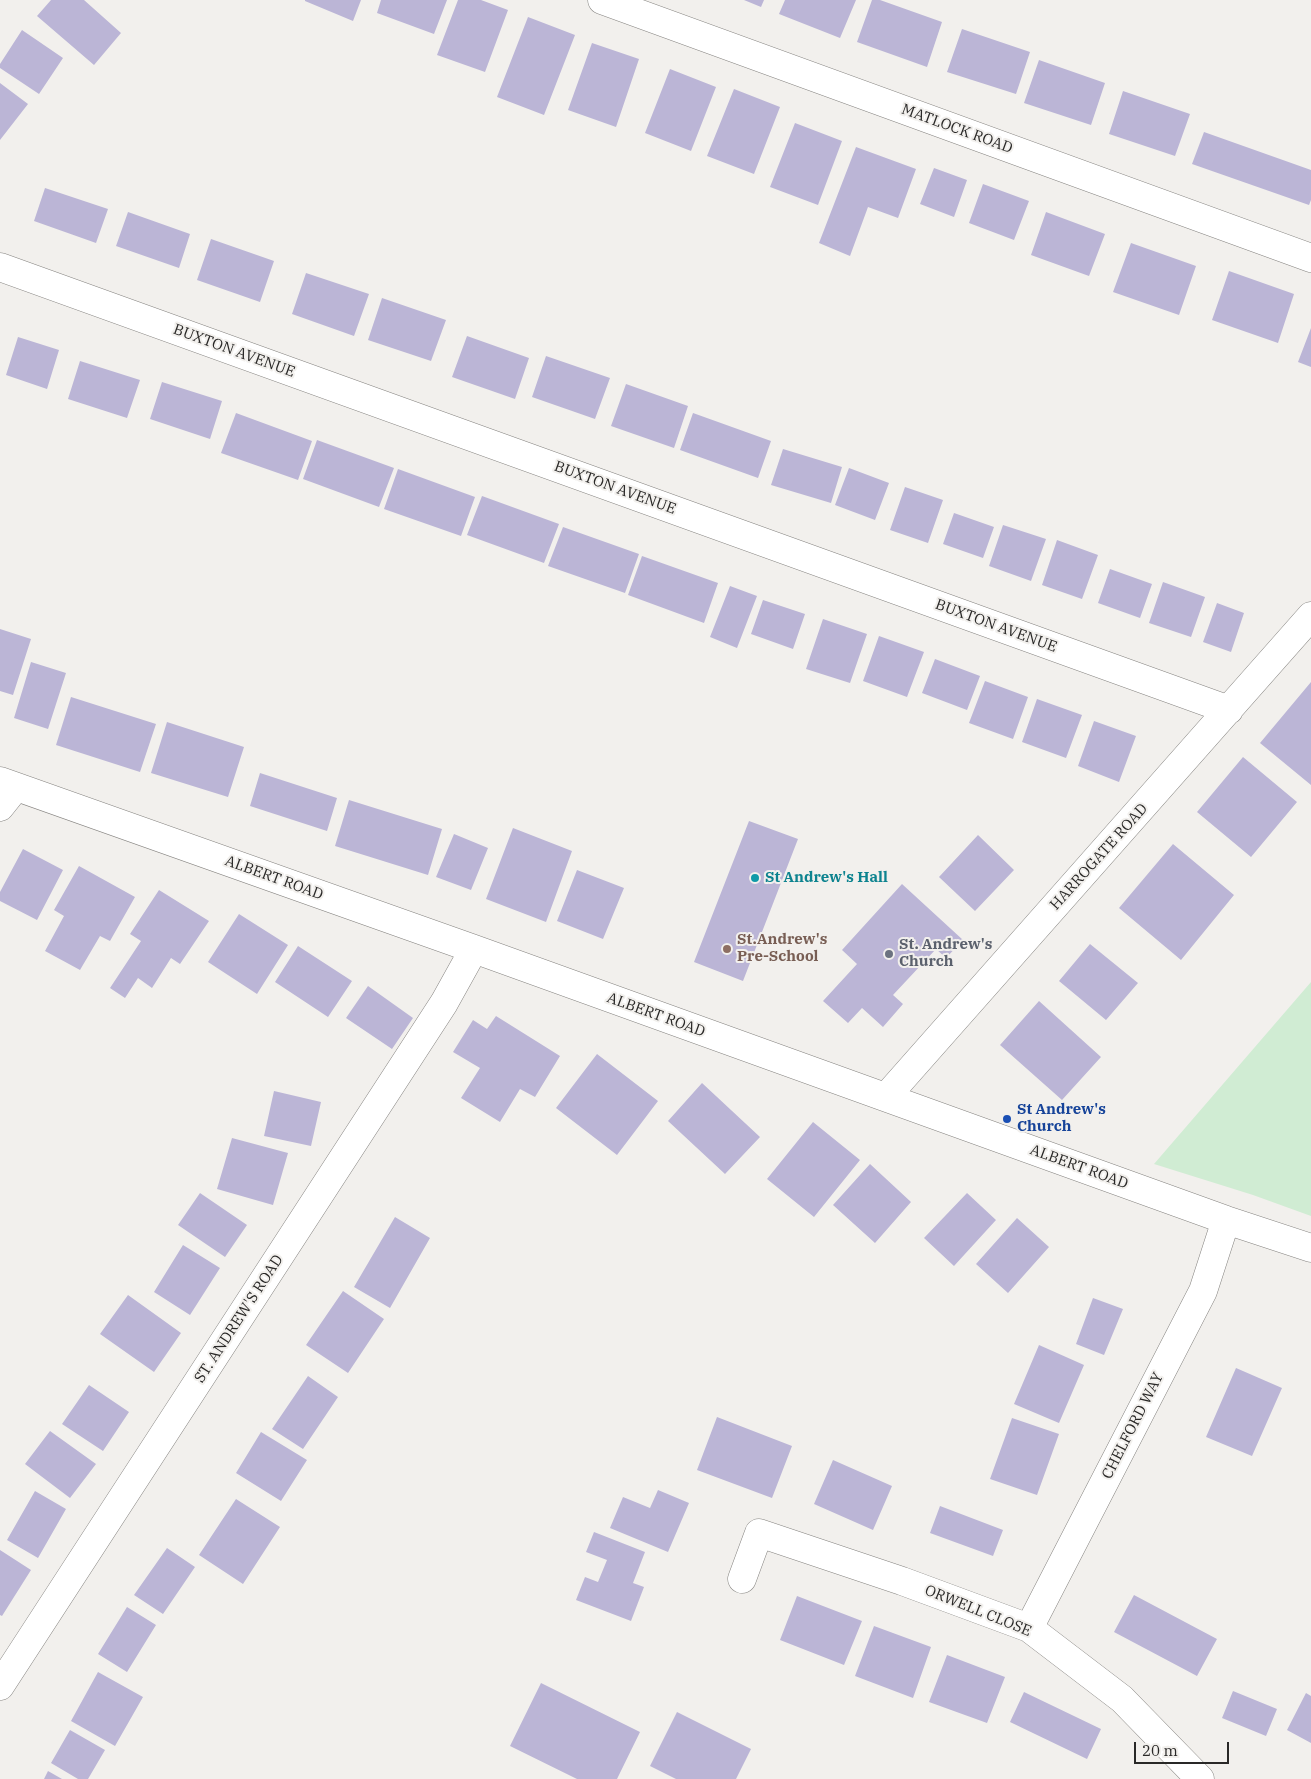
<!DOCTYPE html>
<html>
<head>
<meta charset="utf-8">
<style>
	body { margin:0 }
	#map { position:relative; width:1311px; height:1779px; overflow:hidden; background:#f2f0ed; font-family:"IBM Plex Serif",serif }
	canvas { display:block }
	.scale { position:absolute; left:1134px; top:1742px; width:95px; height:22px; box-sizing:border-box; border:2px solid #292827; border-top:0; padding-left:6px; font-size:15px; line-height:18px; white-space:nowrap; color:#292827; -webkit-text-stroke:4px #f2f0ed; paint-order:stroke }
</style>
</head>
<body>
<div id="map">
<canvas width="1311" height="1779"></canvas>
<div class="scale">20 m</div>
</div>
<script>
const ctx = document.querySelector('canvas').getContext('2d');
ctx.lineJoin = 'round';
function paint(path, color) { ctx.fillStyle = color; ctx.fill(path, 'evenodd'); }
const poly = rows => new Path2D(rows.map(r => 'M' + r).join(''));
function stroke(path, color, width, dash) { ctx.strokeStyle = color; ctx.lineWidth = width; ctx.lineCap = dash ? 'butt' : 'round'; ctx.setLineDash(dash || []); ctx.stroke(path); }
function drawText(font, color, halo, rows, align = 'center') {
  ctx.font = font + ' "IBM Plex Serif",serif'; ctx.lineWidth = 4; ctx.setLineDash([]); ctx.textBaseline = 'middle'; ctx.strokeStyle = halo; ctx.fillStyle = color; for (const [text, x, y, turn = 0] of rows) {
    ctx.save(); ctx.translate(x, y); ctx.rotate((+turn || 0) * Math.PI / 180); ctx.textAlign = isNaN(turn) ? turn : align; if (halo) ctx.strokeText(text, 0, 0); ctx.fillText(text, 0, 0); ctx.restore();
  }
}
paint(poly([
	[1311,982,1311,1216,1253,1195,1154,1164]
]), '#d0ecd3');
paint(poly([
	[51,0,84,0,121,33,94,65,37,16],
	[305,0,361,0,353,21,305,1],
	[381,0,447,0,434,34,377,13],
	[458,0,481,0,508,10,485,72,437,55],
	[744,0,764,0,761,7],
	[785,0,856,0,840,38,779,14],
	[872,0,880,0,942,22,927,67,857,42],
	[528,17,575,35,544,115,497,97],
	[962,29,1030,52,1016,94,947,72],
	[22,30,63,58,39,94,0,68,0,64],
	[592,43,639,59,616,127,568,110],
	[1039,60,1105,83,1091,125,1024,103],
	[670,69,716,87,691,151,645,133],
	[0,83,28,104,0,140],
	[734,89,780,107,754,174,707,156],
	[1123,91,1190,114,1175,156,1109,134],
	[795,123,842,141,818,205,770,187],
	[1204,132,1311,170,1311,200,1309,205,1192,164],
	[856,147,916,169,898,218,868,207,850,256,819,243],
	[934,168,967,180,954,217,920,204],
	[983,184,1029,201,1014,240,969,223],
	[45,188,108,209,96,243,34,221],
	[128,212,190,234,179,268,116,246],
	[1046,212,1105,234,1089,276,1031,255],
	[211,239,274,261,260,302,197,280],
	[1131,243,1196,266,1179,315,1113,292],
	[1229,271,1294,294,1278,343,1212,320],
	[306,273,369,294,354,336,292,314],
	[382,298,446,320,431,361,368,340],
	[1311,328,1311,367,1298,362],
	[467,336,529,358,515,399,452,377],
	[18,337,59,350,47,389,6,375],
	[546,356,610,378,595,419,532,397],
	[80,361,140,380,127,418,68,399],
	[162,382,222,401,210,439,150,419],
	[626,384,688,406,674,448,611,426],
	[236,413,312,441,298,480,221,453],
	[693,413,771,441,758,478,680,450],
	[317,440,394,468,379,507,303,479],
	[783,449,842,467,831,503,771,485],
	[849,468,889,483,875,520,835,505],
	[398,469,475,497,461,536,384,509],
	[905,487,943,500,928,543,890,530],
	[482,496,559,524,544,563,467,535],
	[954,513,994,527,983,558,943,544],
	[1003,525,1046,539,1031,581,989,566],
	[563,527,639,554,625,593,548,566],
	[1057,540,1098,555,1082,599,1042,585],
	[642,556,718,583,704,623,628,595],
	[1110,569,1152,584,1140,618,1098,603],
	[1163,582,1205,597,1191,637,1149,623],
	[730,586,757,596,737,648,710,637],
	[763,600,805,614,793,649,751,634],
	[1217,603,1244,613,1231,652,1203,642],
	[823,619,867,634,850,683,806,669],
	[0,629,31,639,13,695,0,691],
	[879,636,924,652,907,697,863,681],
	[935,659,980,676,967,710,922,693],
	[31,662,66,673,48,729,14,718],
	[985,681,1028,697,1013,739,969,723],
	[1311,682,1311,785,1260,743],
	[71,697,156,724,140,772,56,745],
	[1037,699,1082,715,1066,758,1022,742],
	[1094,721,1136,736,1119,782,1078,766],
	[167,722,244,747,228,797,151,773],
	[1243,757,1297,802,1251,857,1197,812],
	[260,773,337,798,327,831,250,806],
	[349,800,442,829,428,875,335,846],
	[749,821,798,839,743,981,694,962],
	[513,828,572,851,546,922,486,899],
	[454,834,488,848,471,890,436,877],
	[978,835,1014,870,975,911,939,877],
	[1173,844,1234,895,1181,960,1119,908],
	[23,849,63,870,37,920,0,901,0,892],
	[79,866,135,897,110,941,100,936,80,970,45,951,64,916,54,910],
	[577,870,624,888,603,939,557,921],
	[902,884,963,940,946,958,936,949,893,995,903,1004,883,1027,862,1008,848,1023,823,1001,857,964,842,950],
	[159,890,209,921,180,964,171,958,152,988,138,978,125,998,110,988,141,941,130,934],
	[239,914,288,945,257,994,208,962],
	[1090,944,1138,983,1106,1020,1059,981],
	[298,946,352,981,328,1017,275,982],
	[368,986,413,1018,392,1049,346,1018],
	[1039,1001,1101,1057,1062,1100,1000,1045],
	[496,1016,560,1056,535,1097,520,1089,500,1122,461,1098,480,1068,453,1052,473,1020,487,1029],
	[597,1054,658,1101,617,1155,556,1108],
	[702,1083,760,1137,725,1174,668,1121],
	[274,1091,321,1102,311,1146,264,1136],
	[813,1122,860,1160,814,1217,767,1179],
	[232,1138,288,1153,273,1205,217,1189],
	[870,1164,911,1202,875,1243,833,1205],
	[200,1193,247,1225,225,1257,178,1225],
	[967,1193,996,1220,954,1266,924,1238],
	[395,1217,430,1238,390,1308,354,1287],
	[1017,1218,1049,1247,1008,1293,976,1264],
	[183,1245,220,1268,190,1315,154,1292],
	[343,1291,384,1319,348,1373,306,1345],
	[128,1295,181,1333,154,1372,100,1334],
	[1093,1298,1123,1309,1104,1355,1076,1344],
	[1039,1345,1084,1365,1059,1423,1014,1404],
	[1236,1368,1282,1388,1252,1456,1206,1437],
	[308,1376,338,1397,303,1449,272,1429],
	[89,1385,129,1412,103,1451,62,1424],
	[717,1417,792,1446,772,1498,697,1470],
	[1012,1418,1059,1434,1037,1495,990,1479],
	[50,1431,96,1464,70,1498,25,1464],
	[261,1432,307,1460,281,1501,236,1473],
	[833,1460,892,1486,873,1530,814,1504],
	[658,1490,689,1503,668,1552,610,1528,623,1497,650,1508],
	[35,1491,66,1509,38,1558,7,1540],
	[236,1499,280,1527,243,1584,199,1555],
	[940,1506,1003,1530,993,1556,930,1533],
	[594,1532,645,1552,633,1583,644,1587,631,1621,576,1600,585,1577,598,1582,607,1560,586,1552],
	[167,1548,195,1567,163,1614,134,1595],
	[0,1550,31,1570,2,1616,0,1615],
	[1134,1595,1217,1639,1197,1676,1114,1632],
	[797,1596,862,1621,844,1665,780,1640],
	[127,1607,156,1625,127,1672,98,1654],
	[874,1626,931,1647,913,1698,855,1676],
	[947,1655,1005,1677,987,1723,929,1702],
	[98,1672,143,1697,115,1746,71,1721],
	[541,1683,640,1732,617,1779,577,1779,510,1746],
	[1233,1691,1277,1709,1266,1736,1222,1718],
	[1024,1692,1101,1729,1087,1759,1010,1722],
	[1306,1693,1311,1696,1311,1743,1287,1730],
	[677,1712,751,1749,736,1779,676,1779,650,1766],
	[70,1730,105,1750,88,1779,78,1779,51,1763],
	[48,1771,62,1779,44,1779]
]), '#bbb5d6');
const minor = poly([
	[602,0,1311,258],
	[0,267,1229,710],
	[0,781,474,949,1226,1220,1311,1248],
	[0,807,16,787],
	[886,1097,1311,616],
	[742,1579,759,1533,902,1581,1029,1628,1122,1699,1200,1779],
	[1029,1628,1203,1291,1226,1220],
	[0,1686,444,1003,474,949]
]);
stroke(minor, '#868481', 29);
stroke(minor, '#fff', 28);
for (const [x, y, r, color] of [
	[755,878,5,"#0f9aa8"],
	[727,949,5,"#8d6e63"],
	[889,954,5,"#6b7280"],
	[1007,1119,5,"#1a4fb4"]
]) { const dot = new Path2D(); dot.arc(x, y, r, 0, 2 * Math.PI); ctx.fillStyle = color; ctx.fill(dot); stroke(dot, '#f2f0ed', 2); }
drawText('15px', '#292827', '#f2f0ed', [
	["MATLOCK ROAD",957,129,20],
	["BUXTON AVENUE",234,351,20],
	["BUXTON AVENUE",615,488,20],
	["BUXTON AVENUE",996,626,20],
	["HARROGATE ROAD",1099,857,-48],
	["ALBERT ROAD",274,878,20],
	["ALBERT ROAD",656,1015,20],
	["ALBERT ROAD",1079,1167,20],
	["ST. ANDREW'S ROAD",239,1319,-57],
	["CHELFORD WAY",1133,1426,-63],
	["ORWELL CLOSE",978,1611,22]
]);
drawText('bold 15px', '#0d838f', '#f2f0ed', [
	["St Andrew's Hall",765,878]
], 'left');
drawText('bold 15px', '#785e54', '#f2f0ed', [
	["St.Andrew's",737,940],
	["Pre-School",737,957]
], 'left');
drawText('bold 15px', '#5b616d', '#f2f0ed', [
	["St. Andrew's",899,945],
	["Church",899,962]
], 'left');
drawText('bold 15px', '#164399', '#f2f0ed', [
	["St Andrew's",1017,1110],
	["Church",1017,1127]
], 'left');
</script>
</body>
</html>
